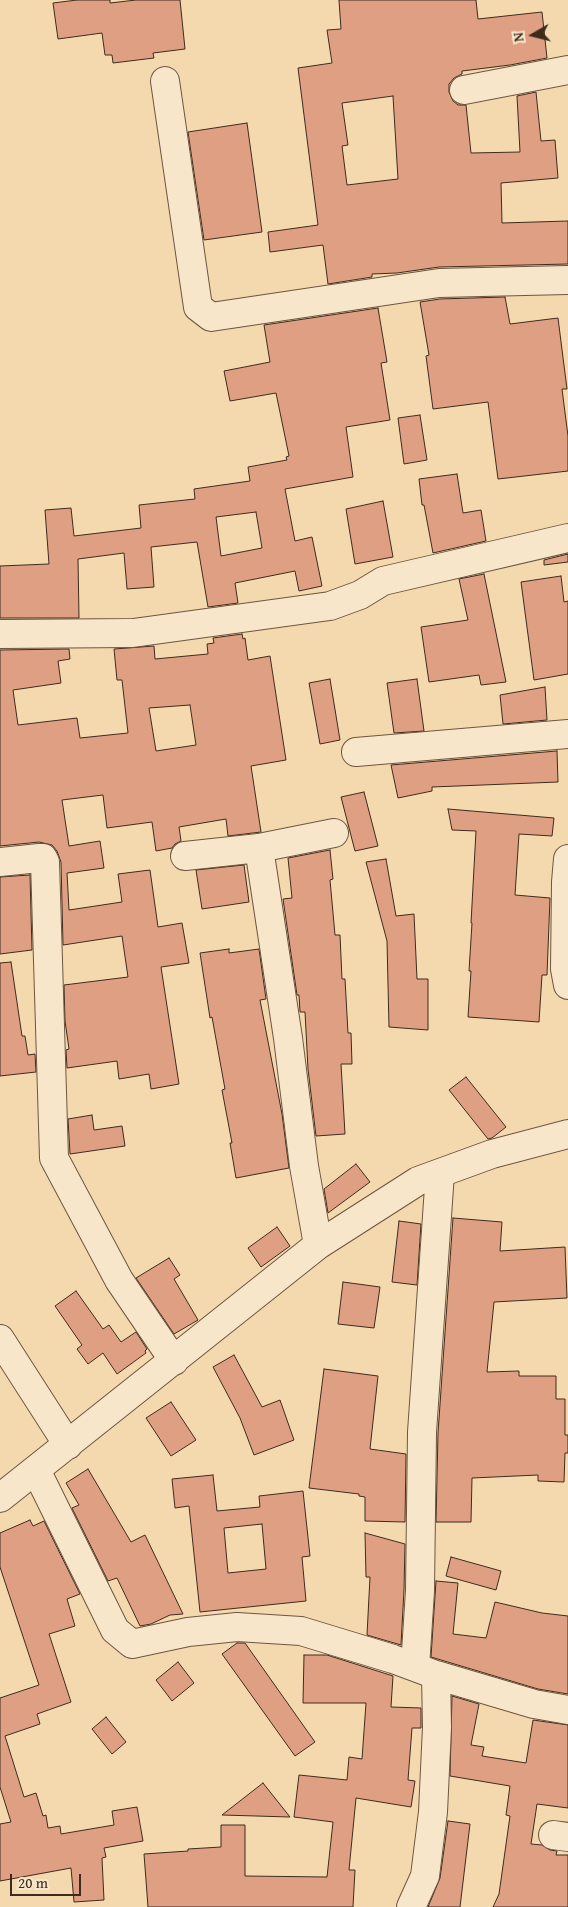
<!DOCTYPE html>
<html>
<head>
<meta charset="utf-8">
<style>
	body { margin:0 }
	#map { position:relative; width:568px; height:1907px; overflow:hidden; background:#f4d9af; font-family:"Gentium Book Plus",serif }
	canvas { display:block }
	.north { position:absolute; left:508px; top:10px; width:50px; height:50px; -webkit-text-stroke:4px #f8e6cb; paint-order:stroke; rotate:262deg; font-size:14px; font-weight:700; line-height:20px; text-align:center; color:#3f2b1b }
	.north::after { content:''; display:block; margin:auto; width:18px; height:22px; background:#3f2b1b; clip-path:polygon(50% 0,100% 100%,50% 72%,0 100%) }
	.scale { position:absolute; left:10px; top:1874px; width:71px; height:22px; box-sizing:border-box; border:2px solid #3f2b1b; border-top:0; padding-left:6px; font-size:15px; line-height:18px; white-space:nowrap; color:#3f2b1b; -webkit-text-stroke:4px #f8e6cb; paint-order:stroke }
</style>
</head>
<body>
<div id="map">
<canvas width="568" height="1907"></canvas>
<div class="north">N</div>
<div class="scale">20 m</div>
</div>
<script>
const ctx = document.querySelector('canvas').getContext('2d');
ctx.lineJoin = 'round';
function paint(path, color) { ctx.fillStyle = color; ctx.fill(path, 'evenodd'); }
const poly = rows => new Path2D(rows.map(r => 'M' + r).join(''));
function stroke(path, color, width, dash) { ctx.strokeStyle = color; ctx.lineWidth = width; ctx.lineCap = dash ? 'butt' : 'round'; ctx.setLineDash(dash || []); ctx.stroke(path); }
const building = poly([
	[77,0,110,0,110,3,136,0,180,0,185,49,153,53,154,58,113,63,112,55,105,55,102,33,58,39,53,3,77,0],
	[339,0,476,0,478,19,542,12,547,58,510,65,462,71,462,74,454,78,449,84,449,92,453,101,458,105,466,105,471,153,520,152,517,96,536,92,541,141,555,140,558,178,501,183,502,223,568,221,568,264,439,267,397,273,372,274,372,277,328,284,323,245,270,252,268,232,318,225,298,68,332,63,327,30,341,29,339,0],
	[393,96,398,179,347,185,342,146,348,145,342,103,393,96],
	[247,123,262,232,204,240,188,132,247,123],
	[505,297,510,324,558,318,567,389,562,389,568,436,568,471,498,479,488,402,433,409,426,356,429,355,420,302,440,299,505,297],
	[378,308,387,362,381,363,390,420,346,427,353,477,285,489,295,541,312,537,322,586,299,591,295,571,235,583,238,603,208,607,197,542,151,547,154,587,127,589,124,553,78,559,79,618,0,618,0,566,49,564,45,510,71,508,74,536,141,528,139,505,195,499,194,489,250,481,248,467,287,460,286,457,289,456,276,393,230,401,224,371,270,362,264,325,378,308],
	[256,512,262,548,221,556,216,517,256,512],
	[420,415,427,460,404,464,398,418,420,415],
	[457,474,463,513,481,510,486,541,433,553,424,505,422,505,419,479,457,474],
	[383,501,393,557,355,564,346,509,383,501],
	[568,554,568,562,544,565,544,560,568,554],
	[484,574,506,682,481,685,479,675,429,682,421,627,468,620,459,579,484,574],
	[561,576,564,602,568,601,568,674,534,680,521,582,561,576],
	[242,634,243,639,245,638,248,660,270,656,286,760,251,766,261,832,228,836,226,819,179,827,181,841,175,844,172,848,156,851,152,822,107,828,103,795,62,800,69,846,100,841,104,868,67,873,69,910,122,902,118,874,150,870,158,927,182,923,189,963,161,967,179,1084,151,1089,149,1074,119,1079,117,1061,67,1068,66,1050,69,1049,65,1021,64,985,128,977,122,936,63,945,61,862,57,851,52,845,39,842,0,846,0,650,69,649,70,659,58,661,61,683,13,690,18,725,77,718,80,738,128,733,122,680,117,680,114,649,154,646,155,659,208,654,207,644,214,643,213,638,242,634],
	[190,705,196,745,156,751,149,708,190,705],
	[330,679,340,740,320,744,309,683,330,679],
	[417,679,424,731,394,733,387,683,417,679],
	[545,687,547,720,503,724,500,695,545,687],
	[557,751,558,782,432,787,432,791,398,798,391,765,557,751],
	[364,792,378,846,355,851,341,797,364,792],
	[448,809,554,818,552,836,519,834,515,895,550,898,547,975,542,975,539,1022,468,1017,471,971,469,971,472,923,471,923,476,831,452,830,448,809],
	[330,850,333,879,330,880,335,935,340,935,342,979,345,979,348,1033,351,1033,352,1064,341,1064,345,1134,316,1136,308,1069,305,1012,300,1012,299,995,297,995,283,899,292,898,288,858,330,850],
	[386,859,396,916,414,914,417,979,428,979,428,1030,389,1027,387,941,366,862,386,859],
	[244,865,249,902,202,909,196,870,244,865],
	[30,875,32,950,0,954,0,877,30,875],
	[229,949,229,953,259,949,266,999,260,1000,282,1114,289,1168,236,1178,230,1143,232,1143,222,1090,225,1089,212,1017,210,1018,200,953,229,949],
	[11,962,22,1036,25,1036,28,1055,35,1054,36,1072,0,1076,0,963,11,962],
	[466,1077,506,1127,492,1138,488,1139,449,1090,466,1077],
	[92,1115,94,1130,122,1126,125,1146,70,1154,68,1119,92,1115],
	[356,1164,370,1182,328,1213,324,1189,356,1164],
	[453,1218,502,1222,500,1251,565,1247,567,1298,494,1302,487,1372,519,1371,519,1376,556,1376,556,1399,565,1399,565,1435,568,1435,568,1453,565,1453,564,1482,538,1481,538,1475,472,1478,471,1522,436,1522,438,1433,453,1218],
	[399,1221,421,1224,417,1285,392,1282,399,1221],
	[277,1227,290,1246,261,1267,248,1248,277,1227],
	[169,1258,180,1275,174,1279,198,1320,174,1334,136,1278,169,1258],
	[343,1282,380,1287,374,1328,338,1324,343,1282],
	[76,1291,103,1329,109,1325,121,1342,136,1332,147,1349,145,1351,146,1353,117,1374,103,1353,88,1364,77,1349,82,1345,55,1306,76,1291],
	[234,1355,262,1407,280,1400,294,1440,254,1455,240,1418,213,1367,234,1355],
	[324,1369,378,1376,370,1449,406,1454,405,1522,365,1521,365,1497,359,1496,359,1494,309,1488,324,1369],
	[171,1402,196,1440,171,1456,146,1418,171,1402],
	[88,1469,131,1542,145,1535,183,1614,170,1615,151,1624,140,1626,117,1578,108,1581,72,1508,79,1505,66,1483,88,1469],
	[213,1475,217,1511,260,1507,259,1496,303,1491,310,1556,302,1557,306,1601,200,1612,189,1506,175,1508,172,1479,213,1475],
	[262,1524,266,1569,228,1573,224,1528,262,1524],
	[30,1520,33,1526,44,1521,80,1594,67,1599,75,1626,49,1634,71,1702,37,1714,40,1724,5,1736,24,1797,36,1793,43,1816,46,1815,48,1828,60,1826,61,1834,114,1825,112,1811,137,1807,143,1841,104,1848,106,1857,102,1858,104,1900,74,1902,71,1868,0,1881,0,1824,11,1822,0,1787,0,1698,39,1685,0,1567,0,1533,30,1520],
	[365,1533,405,1544,404,1590,401,1645,367,1635,370,1577,366,1577,365,1533],
	[451,1557,501,1571,496,1590,446,1576,451,1557],
	[436,1581,458,1583,453,1634,486,1638,495,1602,542,1613,568,1616,568,1694,538,1689,431,1657,436,1581],
	[237,1643,245,1643,315,1742,295,1756,222,1654,237,1643],
	[304,1655,327,1655,393,1676,391,1707,421,1708,421,1728,412,1728,408,1780,415,1781,411,1807,356,1798,349,1870,355,1870,353,1907,148,1907,144,1854,188,1851,188,1849,221,1847,221,1825,245,1825,245,1876,327,1877,333,1822,294,1817,299,1775,347,1780,349,1757,362,1759,366,1703,303,1703,304,1655],
	[178,1662,194,1683,172,1701,156,1680,178,1662],
	[452,1696,479,1704,471,1745,484,1747,482,1756,526,1763,533,1720,568,1725,568,1808,537,1804,531,1844,542,1845,550,1850,557,1851,556,1855,568,1855,568,1907,493,1907,499,1894,510,1816,506,1815,510,1786,450,1776,452,1696],
	[106,1717,126,1742,112,1754,92,1729,106,1717],
	[263,1783,290,1817,222,1815,263,1783],
	[448,1821,470,1824,460,1907,428,1907,440,1878,448,1821]
]);
paint(building, '#df9f83');
stroke(building, '#3f2b1b', 1);
const minor = poly([
	[165,81,198,307,211,317,439,283,568,280],
	[464,90,568,70],
	[0,634,133,633,330,606,360,595,383,581,568,538],
	[356,752,568,734],
	[259,848,288,1038,304,1166,318,1245],
	[185,856,259,848,334,833],
	[568,859,566,882,565,969,568,985],
	[0,862,39,858,43,858,45,862,54,1158,119,1280,174,1361],
	[0,1339,68,1445],
	[36,1470,115,1630,132,1644,188,1632,237,1627,301,1631,393,1659,436,1675,534,1704,568,1710],
	[0,1498,318,1245,418,1181,492,1154,568,1134],
	[415,1667,420,1591,422,1432,440,1173],
	[553,1835,568,1837],
	[411,1907,425,1876,433,1812,437,1727,436,1675]
]);
stroke(minor, '#6c5640', 30);
stroke(minor, '#f8e6cb', 28);
</script>
</body>
</html>
